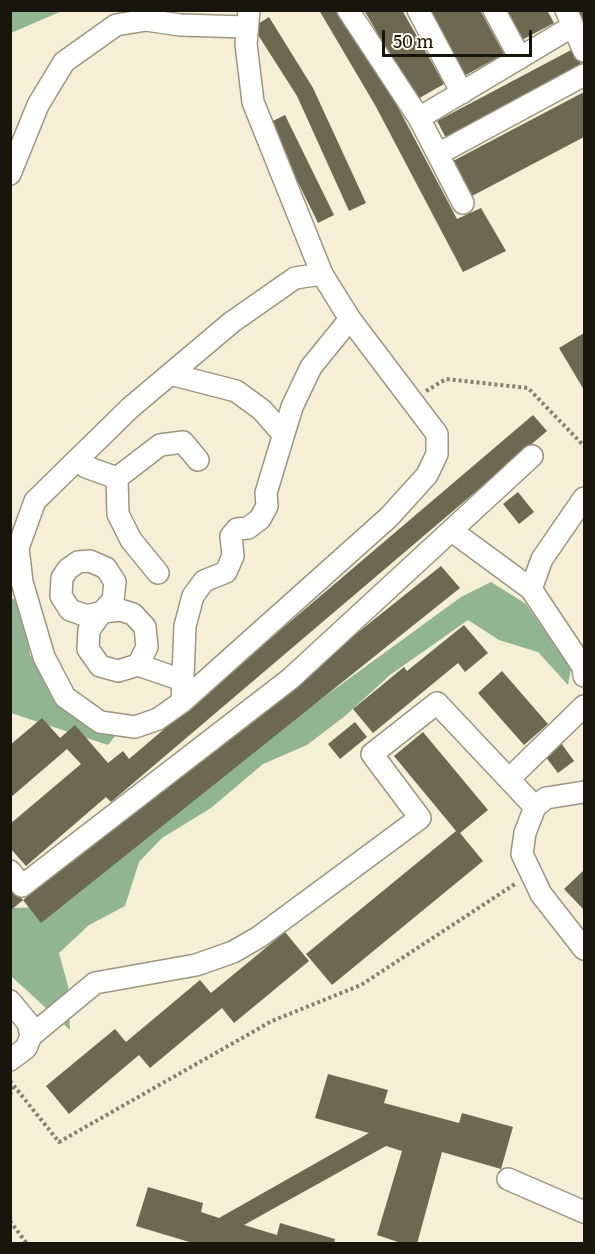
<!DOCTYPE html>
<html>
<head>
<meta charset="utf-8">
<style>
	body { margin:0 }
	#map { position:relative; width:595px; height:1254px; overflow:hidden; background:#f4efd6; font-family:Literata,serif }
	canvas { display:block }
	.frame { position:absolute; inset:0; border:12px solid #17150c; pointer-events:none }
	.scale { position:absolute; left:382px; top:30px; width:150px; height:27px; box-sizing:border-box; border:3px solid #17150c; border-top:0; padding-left:8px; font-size:18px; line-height:21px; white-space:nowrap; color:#17150c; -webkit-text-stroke:4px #fffced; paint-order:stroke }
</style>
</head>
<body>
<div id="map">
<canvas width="595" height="1254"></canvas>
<div class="frame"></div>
<div class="scale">50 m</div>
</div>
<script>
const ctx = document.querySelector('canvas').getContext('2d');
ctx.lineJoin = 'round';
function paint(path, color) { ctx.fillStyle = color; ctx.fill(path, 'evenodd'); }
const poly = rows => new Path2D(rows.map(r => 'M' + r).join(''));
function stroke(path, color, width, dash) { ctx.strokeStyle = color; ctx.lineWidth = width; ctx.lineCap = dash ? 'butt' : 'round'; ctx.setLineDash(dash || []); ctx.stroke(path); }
paint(poly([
	[11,10,62,10,62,11,11,33],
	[491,582,526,604,571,669,568,685,538,652,499,640,468,620,390,675,345,716,307,745,263,764,211,808,162,838,139,862,125,906,89,925,59,953,68,986,70,1030,11,976,11,908,51,907,225,769,461,597],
	[10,598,21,601,30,655,58,698,119,731,108,745,11,713]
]), '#91b590');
paint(poly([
	[319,10,340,10,392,96,457,219,481,208,506,251,463,272,375,105],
	[364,10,402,10,444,84,416,100],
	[429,10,480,10,504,54,464,76],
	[504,10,547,10,554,23,520,41],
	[578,10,584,10,584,24],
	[269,17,313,88,366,203,349,211,297,96,253,27],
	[573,49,583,68,447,140,437,121],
	[584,92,584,137,472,196,453,161],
	[285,115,334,215,318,223,269,123],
	[584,333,584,390,559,348],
	[533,415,547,431,111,802,106,797,26,866,10,848,10,824,81,764,67,749,10,798,10,745,42,718,60,738,75,725,108,763,123,751,129,759],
	[518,492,534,512,519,524,503,504],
	[441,566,460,588,41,923,23,900],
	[464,625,488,653,465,672,458,663,373,733,353,709,404,667,407,671],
	[502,671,548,724,524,745,478,693],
	[355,722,367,737,340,759,328,744],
	[423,732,488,810,460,833,483,861,332,985,306,954,456,831,394,756],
	[561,743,574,761,558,773,545,756],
	[584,870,584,910,564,889],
	[10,886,23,900,10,911],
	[285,932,309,961,234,1023,222,1008,150,1068,139,1055,69,1114,46,1086,115,1029,126,1042,200,980,211,993],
	[328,1074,388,1090,384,1103,459,1123,462,1113,513,1127,501,1169,442,1152,417,1244,404,1244,377,1235,402,1151,386,1146,244,1225,277,1235,280,1223,335,1239,334,1244,196,1244,136,1226,148,1187,203,1203,201,1212,219,1218,369,1133,315,1118]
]), '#6c6852');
const minor = poly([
	[249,10,246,44,253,102,322,274],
	[348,10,419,118,573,26,566,10],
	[418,10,462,93],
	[494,10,520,58],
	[573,26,584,51],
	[419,118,463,203],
	[438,154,584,75],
	[10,174,38,105,64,62,116,25,146,20,180,25,247,27],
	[322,274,350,319,311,367,292,407,266,493,267,506,260,519,248,528,237,529,231,536,233,556,226,572,204,581,193,596,185,626,182,702,158,719,135,727,100,722,65,697,44,657,22,582,18,548,35,501,130,408,232,322,295,278,322,274],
	[170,374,236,391,262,410,283,434],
	[77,460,86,467,117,478],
	[584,498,542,559,531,589,583,667,584,676],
	[452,531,531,589],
	[158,573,131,540,118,514,117,478,160,445,183,442,198,460],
	[102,612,87,616,70,610,61,596,62,578,68,569,78,562,90,561,106,568,115,582,113,600,102,612,89,630,88,649,100,666,118,671,138,665,147,647,145,627,133,614,120,610,102,612],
	[138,665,182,680],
	[182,702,389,517,427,475,437,454,437,434,350,319],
	[510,778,584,706],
	[584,792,546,798,535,807,525,833,522,854,541,894,584,949],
	[10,871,22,886,290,679,532,456],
	[10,1001,28,1023,31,1036,26,1048,10,1060],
	[31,1036,95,983,196,965,233,952,259,937,420,818,372,754,437,703,535,807],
	[508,1179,584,1212]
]);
stroke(minor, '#9b967f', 24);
stroke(poly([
	[426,391,446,379,528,388,584,446],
	[10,1081,59,1142,272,1021,361,985,515,884],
	[10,1095,13,1086],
	[10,1221,27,1244]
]), '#848170', 4, [3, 3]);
stroke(minor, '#fff', 21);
</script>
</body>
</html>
